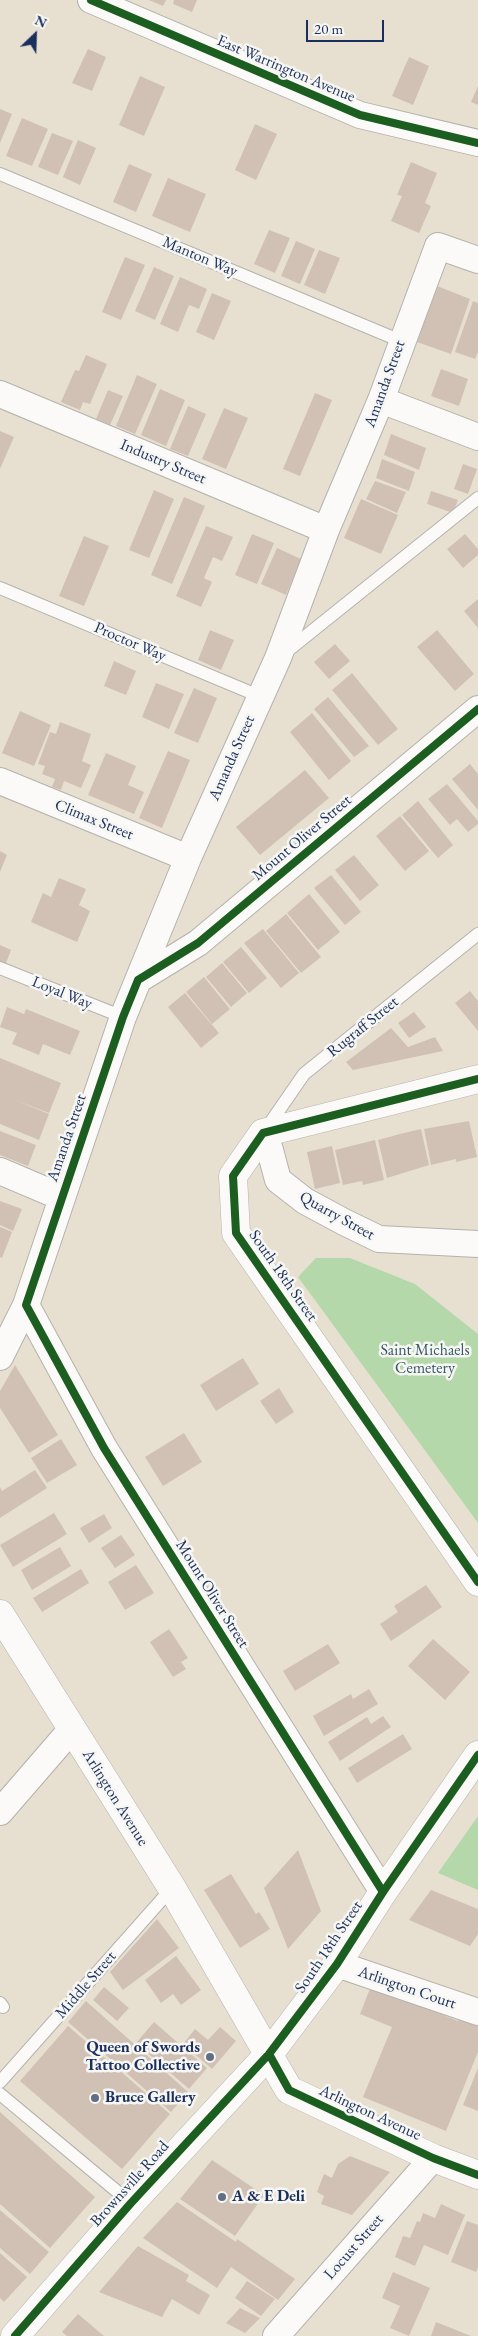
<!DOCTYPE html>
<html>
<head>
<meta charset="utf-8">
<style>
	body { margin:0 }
	#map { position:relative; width:478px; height:2336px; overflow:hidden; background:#e7e0d1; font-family:"EB Garamond",serif }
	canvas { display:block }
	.north { position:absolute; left:10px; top:10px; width:50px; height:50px; -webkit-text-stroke:4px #f6f6f2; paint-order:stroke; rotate:24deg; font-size:14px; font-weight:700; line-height:20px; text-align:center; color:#1b2f5e }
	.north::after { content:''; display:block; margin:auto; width:18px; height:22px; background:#1b2f5e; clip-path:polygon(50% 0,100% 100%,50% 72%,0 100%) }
	.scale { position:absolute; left:306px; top:20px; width:78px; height:22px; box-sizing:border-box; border:2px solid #1b2f5e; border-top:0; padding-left:6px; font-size:15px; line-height:18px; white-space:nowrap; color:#1b2f5e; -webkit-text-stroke:4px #f6f6f2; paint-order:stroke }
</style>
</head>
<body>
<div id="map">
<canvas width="478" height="2336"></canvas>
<div class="north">N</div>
<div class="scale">20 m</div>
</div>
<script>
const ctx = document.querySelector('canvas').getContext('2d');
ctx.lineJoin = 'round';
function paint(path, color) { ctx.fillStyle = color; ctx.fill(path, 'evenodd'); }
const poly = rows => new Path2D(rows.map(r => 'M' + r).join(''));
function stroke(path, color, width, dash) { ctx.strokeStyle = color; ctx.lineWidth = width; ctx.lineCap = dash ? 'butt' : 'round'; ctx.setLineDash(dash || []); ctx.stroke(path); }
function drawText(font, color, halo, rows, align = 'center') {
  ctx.font = font + ' "EB Garamond",serif'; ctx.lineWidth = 5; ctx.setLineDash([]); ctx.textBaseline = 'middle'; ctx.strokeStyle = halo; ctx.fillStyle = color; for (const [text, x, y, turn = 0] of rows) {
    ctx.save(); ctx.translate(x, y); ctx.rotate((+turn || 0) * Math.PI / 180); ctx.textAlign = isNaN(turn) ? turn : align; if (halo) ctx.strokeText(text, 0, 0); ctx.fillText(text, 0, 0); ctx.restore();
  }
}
paint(poly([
	[316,1258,350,1258,415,1284,478,1334,478,1523,298,1277],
	[478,1816,478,1890,438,1873]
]), '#b5d8aa');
paint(poly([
	[149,0,166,0,163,6],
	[174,0,197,0,192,12,173,4],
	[88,49,106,57,92,91,72,83],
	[409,57,429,66,413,105,392,96],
	[140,76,165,87,144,136,119,125],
	[478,86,478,105,471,102],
	[0,109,12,114,0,143],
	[22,118,48,129,32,166,6,156],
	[255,124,277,134,256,180,235,170],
	[52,133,73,141,58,175,38,167],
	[78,140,96,148,80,185,63,177],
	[411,162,437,173,425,203,431,206,419,233,391,221,402,196,397,195],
	[129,164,152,174,136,212,113,202],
	[168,178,206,194,190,232,152,216],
	[269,230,290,238,275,273,254,264],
	[296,241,315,249,300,284,281,276],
	[319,250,340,258,325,294,304,285],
	[125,257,145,265,121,320,102,312],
	[154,267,174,276,155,320,135,311],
	[180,277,207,289,199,309,189,305,178,332,160,324],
	[437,286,470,299,451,354,417,342],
	[212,293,231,301,214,340,196,332],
	[473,301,478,303,478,352,475,359,455,352],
	[86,355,107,364,90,404,83,402,80,410,61,402,75,370,79,371],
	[441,369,468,379,459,406,431,396],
	[137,375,157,384,135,434,116,426],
	[160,389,185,400,166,446,141,435],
	[108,390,123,396,110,425,96,419],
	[315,393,332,400,300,476,283,469],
	[188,406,206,414,188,456,170,449],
	[224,408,248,418,226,469,202,459],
	[0,431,14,437,0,469],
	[391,434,426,448,419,470,384,455],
	[382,459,415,472,409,491,376,478],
	[463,464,477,469,468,494,454,489],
	[375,481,406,492,397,513,366,499],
	[154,490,174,499,149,558,129,550],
	[431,491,458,500,453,513,427,504],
	[184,497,205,506,172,584,151,575],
	[361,499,398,515,381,554,344,538],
	[206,526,233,537,222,561,213,557,204,578,212,582,201,607,176,596],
	[252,534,274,543,257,584,235,575],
	[465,534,478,549,478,555,463,568,447,549],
	[84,536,109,546,84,606,59,596],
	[277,548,301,559,286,595,261,584],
	[478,599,478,628,464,611],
	[210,630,234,640,221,670,198,660],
	[437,630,474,674,455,691,417,647],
	[335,644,350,661,329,679,314,662],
	[114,661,136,671,126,695,104,686],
	[352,673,398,729,378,745,332,690],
	[156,683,184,694,169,729,142,717],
	[194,688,217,698,198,743,174,733],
	[328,697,369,746,354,757,314,709],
	[20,711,51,725,34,766,2,753],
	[312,713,351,761,329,780,290,732],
	[60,722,91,734,82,761,91,765,81,788,64,781,61,790,52,787,55,779,42,774,45,766,38,764,50,732,56,734],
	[168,751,190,760,162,828,139,818],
	[106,753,136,766,128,785,144,792,134,814,88,795],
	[470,764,478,774,478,810,452,779],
	[305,770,329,798,260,855,236,827],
	[447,784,478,821,478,824,468,832,457,819,450,825,428,799],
	[418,801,453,845,438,858,402,815],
	[400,816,429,851,405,871,376,836],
	[0,851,7,855,0,872],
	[354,855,379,885,360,901,335,870],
	[331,875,361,912,345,925,314,888],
	[59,878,86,889,79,905,90,911,77,942,31,922,43,893,51,897],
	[309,894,340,932,318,950,287,913],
	[286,914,321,957,301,973,266,931],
	[263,929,299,973,281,988,244,943],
	[0,945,11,950,5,966,0,964],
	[241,947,267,978,249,993,223,962],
	[222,963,247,993,231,1007,206,977],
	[204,977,230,1009,212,1024,186,992],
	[470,991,478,1001,478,1031,455,1003],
	[185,993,219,1033,201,1048,168,1007],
	[7,1007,24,1014,26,1009,80,1031,70,1055,43,1044,39,1055,12,1044,17,1033,0,1027],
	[414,1012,426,1027,409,1038,398,1023],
	[391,1028,408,1047,435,1037,443,1051,353,1070,346,1062],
	[0,1058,61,1083,49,1113,15,1100,49,1114,39,1140,0,1124],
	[469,1121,477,1157,456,1162,456,1159,431,1165,424,1129],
	[421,1129,429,1165,387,1178,378,1140,400,1134,407,1165,400,1134],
	[0,1131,36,1145,28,1166,0,1155],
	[375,1140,384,1180,363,1185,362,1181,343,1185,335,1150],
	[332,1146,340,1183,315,1189,307,1152],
	[0,1201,22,1209,13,1231,0,1225],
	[0,1227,12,1232,2,1258,0,1257],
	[243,1358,259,1384,216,1411,200,1385],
	[15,1365,58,1435,29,1453,0,1408,0,1391],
	[279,1388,294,1412,276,1424,260,1401],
	[184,1433,202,1462,163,1486,145,1457],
	[61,1439,77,1465,47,1483,31,1458],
	[35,1470,47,1488,0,1518,0,1487,2,1491],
	[54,1513,67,1534,13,1567,0,1545],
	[104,1514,112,1528,89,1543,80,1528],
	[121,1535,135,1555,115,1568,101,1548],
	[60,1547,71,1566,32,1590,21,1570],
	[136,1565,154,1593,125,1610,108,1582],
	[81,1569,89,1583,42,1612,33,1598],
	[426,1585,442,1607,391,1641,380,1624,398,1612,394,1606],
	[169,1629,188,1658,181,1662,186,1669,173,1677,150,1642],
	[433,1639,470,1672,445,1700,408,1666],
	[328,1644,340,1663,295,1691,283,1671],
	[369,1689,378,1704,324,1736,313,1716,351,1694,353,1699],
	[383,1716,391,1727,340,1761,328,1742,367,1717,371,1724],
	[403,1734,412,1749,357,1783,348,1768],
	[298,1850,321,1911,288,1949,264,1888],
	[231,1874,256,1914,259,1912,270,1929,240,1948,204,1890],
	[431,1890,478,1909,478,1934,470,1946,409,1920],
	[157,1919,179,1948,123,1990,110,1972],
	[176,1956,201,1990,181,2005,173,1994,161,2003,145,1980],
	[371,1986,458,2021,459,2018,478,2025,478,2052,446,2131,363,2097,392,2027,360,2014],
	[104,1987,129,2008,117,2021,93,2000],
	[86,2001,188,2092,171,2112,68,2022],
	[154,2022,207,2068,189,2089,136,2043],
	[68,2026,170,2114,122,2169,20,2081],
	[220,2027,236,2041,212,2069,183,2044,195,2029,208,2040],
	[478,2068,478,2111,463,2105],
	[0,2112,95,2197,50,2248,0,2204],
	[350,2156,390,2172,352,2215,321,2204,324,2196,317,2192,324,2174,332,2178,338,2164],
	[212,2160,264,2195,235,2236,180,2199],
	[177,2202,236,2242,237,2239,295,2279,278,2300,231,2267,217,2288,143,2238],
	[441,2204,465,2215,448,2255,424,2245,415,2266,395,2257,403,2236,410,2238,417,2221,420,2222,423,2213,435,2218],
	[0,2210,49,2252,30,2274,0,2248],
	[467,2221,478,2225,478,2267,476,2272,451,2262],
	[138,2246,189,2275,186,2281,210,2295,199,2315,172,2299,162,2317,99,2292],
	[0,2253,27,2277,4,2302,0,2298],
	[393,2272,430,2288,409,2336,390,2328,400,2306,382,2298],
	[247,2281,275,2299,261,2316,235,2298],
	[240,2308,260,2318,245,2333,226,2323],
	[78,2314,104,2336,67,2336,62,2332],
	[436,2322,471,2336,431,2336]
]), '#d1c1b5');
const lane = poly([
	[0,174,401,341],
	[0,588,259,696],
	[286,652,478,498],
	[0,968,123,1017],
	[266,1129,304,1074,478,934],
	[0,2003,3,2007],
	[0,2082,172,1888],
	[0,2094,131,2203]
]);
const street = poly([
	[91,0,360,115,478,143],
	[0,394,326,530],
	[381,400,478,437],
	[0,781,188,858],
	[138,980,198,943,478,709],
	[263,1133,270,1150,278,1180,305,1201,344,1222,379,1239,478,1244],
	[0,1171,61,1197],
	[26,1305,104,1448,383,1892],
	[0,1357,26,1305,123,1017,188,858,278,658,326,530,381,400,438,246,478,260],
	[0,1812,71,1730],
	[337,1964,478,2012],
	[276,2336,433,2158]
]);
const secondary = poly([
	[478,1079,263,1133,233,1176,236,1233,478,1582],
	[0,1614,172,1888,289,2090,433,2158,478,2175],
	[15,2336,131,2203,269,2054,337,1964,383,1892,478,1755]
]);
stroke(lane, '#b4b2ad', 14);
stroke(street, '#b4b2ad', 28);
stroke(secondary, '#b4b2ad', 29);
stroke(lane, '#fbfaf8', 12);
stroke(street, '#fbfaf8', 26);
stroke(secondary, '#fbfaf8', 28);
stroke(poly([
	[91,0,360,115,478,143],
	[478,1079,263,1133,233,1176,236,1233,478,1582],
	[383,1892,104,1448,26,1305,123,1017,138,980,198,943,478,709],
	[269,2054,289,2090,433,2158,478,2175],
	[15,2336,131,2203,269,2054,337,1964,383,1892,478,1755]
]), '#1b5e20', 8);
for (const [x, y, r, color] of [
	[210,2057,5,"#626d86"],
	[95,2098,5,"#626d86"],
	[222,2197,5,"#626d86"]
]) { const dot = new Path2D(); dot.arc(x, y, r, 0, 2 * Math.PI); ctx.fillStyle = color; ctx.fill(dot); stroke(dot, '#f6f6f2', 2); }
drawText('16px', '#1b2f5e', '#f6f6f2', [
	["East Warrington Avenue",286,69,23],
	["Manton Way",200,257,23],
	["Amanda Street",385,384,-70],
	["Industry Street",163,462,23],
	["Proctor Way",130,642,23],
	["Amanda Street",232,758,-66],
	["Climax Street",94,820,22],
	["Mount Oliver Street",302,838,-40],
	["Loyal Way",62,993,22],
	["Rugraff Street",363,1027,-39],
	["Amanda Street",67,1138,-71],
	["Quarry Street",337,1216,29],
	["South 18th Street",283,1276,55],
	["Mount Oliver Street",212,1594,58],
	["Arlington Avenue",115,1798,58],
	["South 18th Street",329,1947,-56],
	["Middle Street",86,1985,-49],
	["Arlington Court",407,1988,19],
	["Arlington Avenue",370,2113,25],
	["Brownsville Road",130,2184,-48],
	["Locust Street",354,2247,-49]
]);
drawText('16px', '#375869', '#f6f6f2', [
	["Saint Michaels",425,1351],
	["Cemetery",425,1369]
]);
drawText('bold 16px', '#1b2f5e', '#f6f6f2', [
	["Queen of Swords",200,2048,"right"],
	["Tattoo Collective",200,2066,"right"],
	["Bruce Gallery",105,2098],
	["A & E Deli",232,2197]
], 'left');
</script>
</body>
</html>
